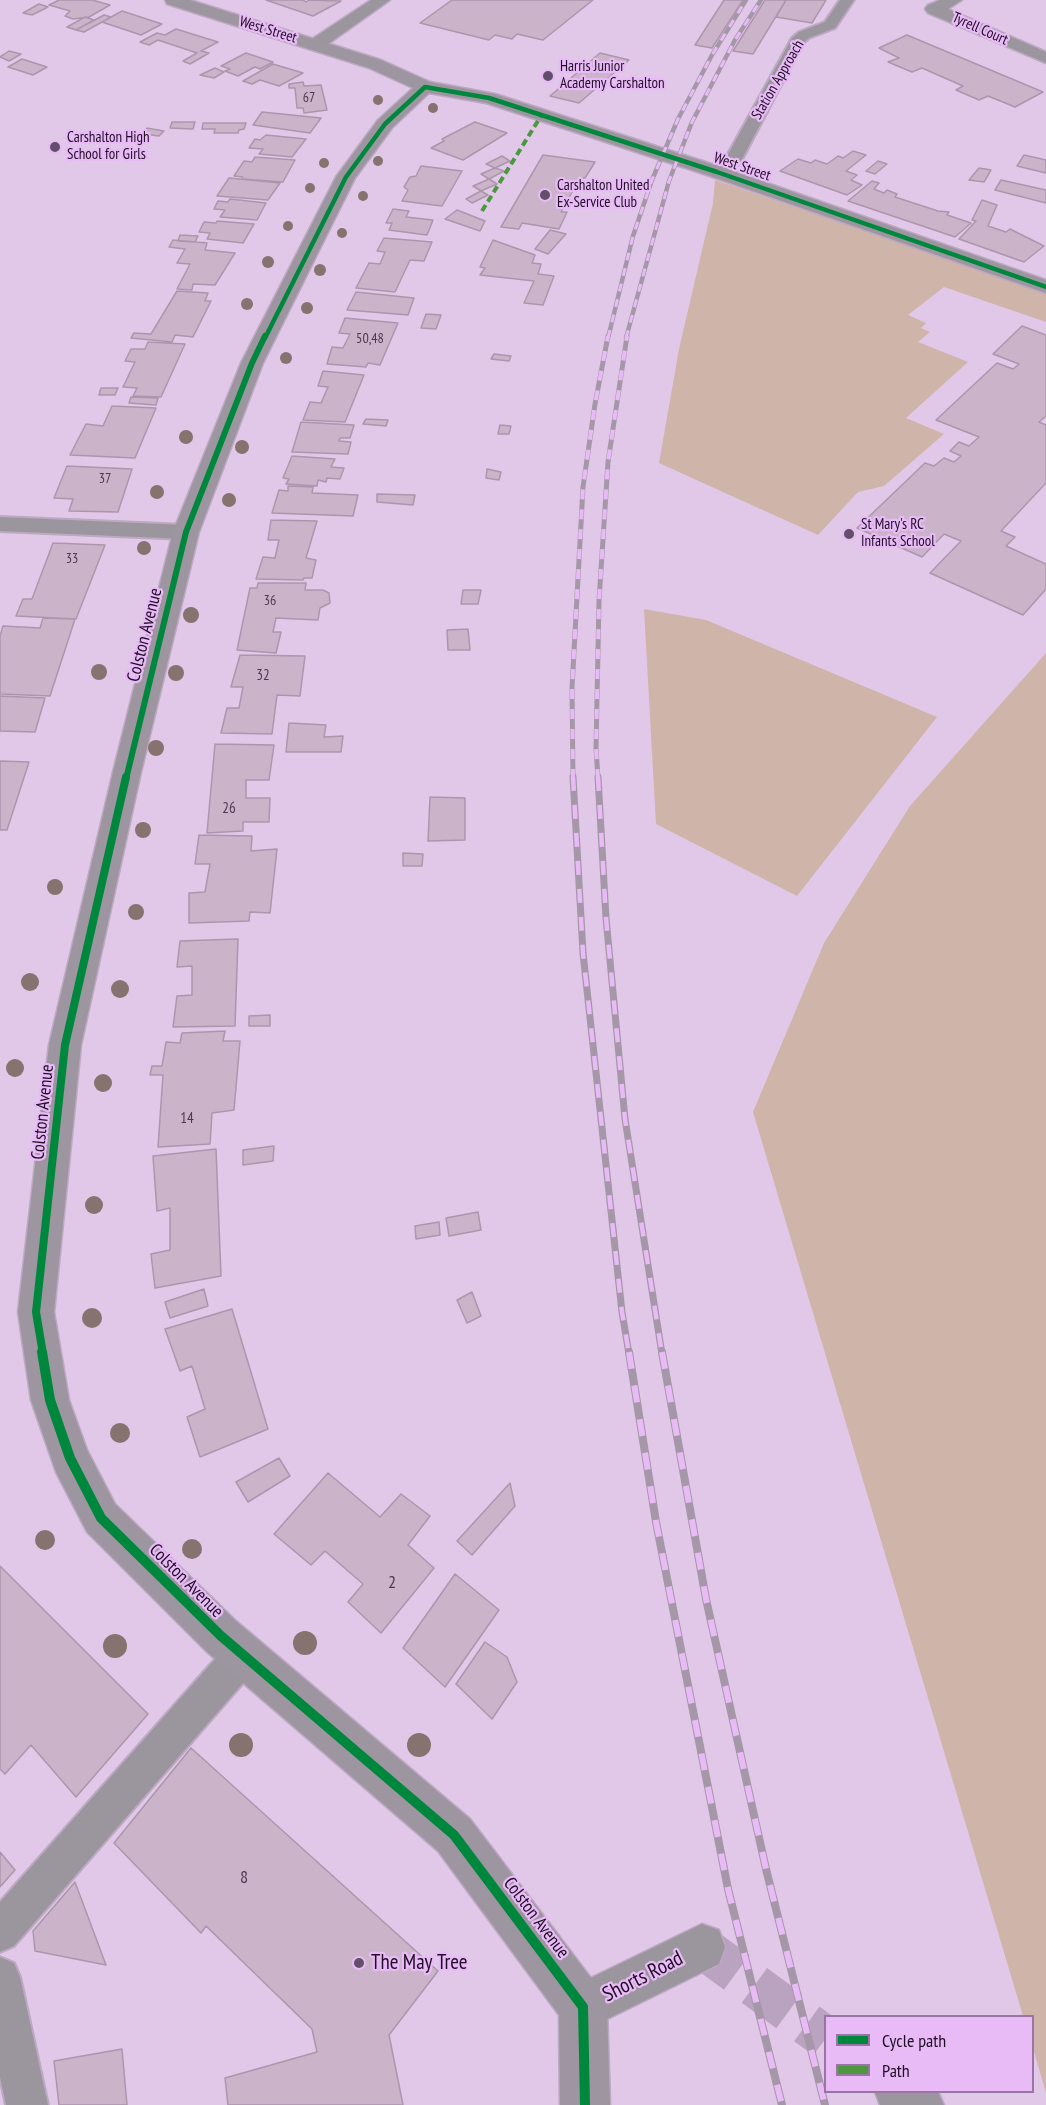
<!DOCTYPE html>
<html>
<head>
<meta charset="utf-8">
<style>
	body { margin:0 }
	#map { position:relative; width:1046px; height:2105px; overflow:hidden; background:#e1c8e8; font-family:"PT Sans Narrow",sans-serif }
	canvas { display:block }
	.legend { position:absolute; left:824px; top:2015px; width:210px; height:78px; box-sizing:border-box; background:#e8baf6; border:2px solid #9875a2; margin:0; padding:8px 10px; list-style:none; font-size:18px; color:#1f0e24 }
	.legend li { display:flex; align-items:center; gap:12px; height:30px }
	.legend b { width:30px; border:2px solid #9875a2 }
</style>
</head>
<body>
<div id="map">
<canvas width="1046" height="2105"></canvas>
<ul class="legend">
<li><b style="height:8px;background:#00873e"></b>Cycle path</li>
<li><b style="height:8px;background:#4d9740"></b>Path</li>
</ul>
</div>
<script>
const ctx = document.querySelector('canvas').getContext('2d');
ctx.lineJoin = 'round';
function paint(path, color) { ctx.fillStyle = color; ctx.fill(path, 'evenodd'); }
const poly = rows => new Path2D(rows.map(r => 'M' + r).join(''));
function stroke(path, color, width, dash) { ctx.strokeStyle = color; ctx.lineWidth = width; ctx.lineCap = dash ? 'butt' : 'round'; ctx.setLineDash(dash || []); ctx.stroke(path); }
function drawText(font, color, halo, rows, align = 'center') {
  ctx.font = font + ' "PT Sans Narrow",sans-serif'; ctx.lineWidth = 4.5; ctx.setLineDash([]); ctx.textBaseline = 'middle'; ctx.strokeStyle = halo; ctx.fillStyle = color; for (const [text, x, y, turn = 0] of rows) {
    ctx.save(); ctx.translate(x, y); ctx.rotate((+turn || 0) * Math.PI / 180); ctx.textAlign = isNaN(turn) ? turn : align; if (halo) ctx.strokeText(text, 0, 0); ctx.fillText(text, 0, 0); ctx.restore();
  }
}
paint(poly([
	[715,180,1046,292,1046,322,944,287,908,315,926,323,921,328,930,332,918,342,968,362,906,418,944,434,884,486,858,492,818,535,659,463,679,349,713,203],
	[644,609,706,620,937,717,797,896,656,824],
	[1046,653,1046,2093,1033,2048,1032,2016,1023,2016,753,1112,824,943,910,806]
]), '#cfb4a9');
const building = poly([
	[59,0,92,0,110,5,89,17,73,19,65,16,70,11,49,5,59,0],
	[266,0,303,0,306,2,309,0,341,1,313,16,266,0],
	[452,0,593,0,543,40,517,34,512,39,495,35,489,40,420,23,452,0],
	[724,0,743,0,712,48,695,45,724,0],
	[765,0,786,0,753,54,733,51,765,0],
	[786,0,826,0,812,23,776,17,786,0],
	[39,4,48,7,32,15,23,13,39,4],
	[122,11,162,24,141,35,102,22,122,11],
	[104,15,111,17,84,32,76,30,104,15],
	[85,17,94,20,76,30,67,27,85,17],
	[176,29,218,42,201,51,209,53,190,64,183,61,197,53,158,40,149,45,140,42,157,33,165,35,176,29],
	[907,35,1043,92,1015,107,988,96,979,100,956,90,963,86,922,68,912,72,888,62,899,58,879,48,907,35],
	[9,51,21,54,9,61,0,57,9,51],
	[246,53,273,62,260,69,255,67,238,76,225,71,230,69,221,66,246,53],
	[600,53,629,60,579,103,550,96,600,53],
	[22,59,47,67,33,75,8,67,22,59],
	[273,64,303,73,279,86,260,80,252,84,243,81,273,64],
	[215,68,224,72,214,78,200,75,215,68],
	[303,82,304,86,321,85,327,110,304,113,303,108,297,108,295,88,289,88,289,84,303,82],
	[262,112,321,118,310,133,253,125,262,112],
	[172,122,195,122,193,129,170,128,172,122],
	[475,122,507,133,463,160,431,148,444,141,442,139,475,122],
	[203,123,246,123,244,129,239,130,238,133,214,133,215,129,202,129,203,123],
	[147,128,164,131,159,136,144,134,147,128],
	[266,135,306,139,292,157,259,154,263,149,249,148,255,139,260,140,266,135],
	[853,151,866,155,846,171,857,175,851,180,862,185,847,195,780,171,798,159,811,163,815,160,827,164,838,156,843,158,853,151],
	[543,155,595,162,585,178,580,178,561,212,567,212,559,229,522,223,519,229,501,227,543,155],
	[1024,155,1046,160,1046,173,1017,166,1024,155],
	[502,156,510,161,495,168,486,164,502,156],
	[255,157,295,160,283,182,242,179,243,177,234,176,244,161,252,162,255,157],
	[878,161,887,164,875,174,866,171,878,161],
	[421,166,462,171,442,206,402,201,408,190,404,187,410,177,416,176,421,166],
	[495,168,504,171,489,179,481,174,495,168],
	[979,168,991,170,984,182,969,180,979,168],
	[229,178,280,183,268,200,217,196,229,178],
	[489,179,497,184,481,191,473,186,489,179],
	[1001,180,1046,190,1046,203,995,190,1001,180],
	[872,181,879,183,874,189,884,193,887,190,897,194,895,197,938,211,949,212,947,215,971,223,955,237,848,201,872,181],
	[481,191,488,195,472,203,466,199,481,191],
	[230,199,266,203,257,220,220,217,225,210,214,209,218,201,228,202,230,199],
	[982,200,997,205,988,226,1006,232,1010,229,1044,246,1024,262,959,239,976,221,972,220,982,200],
	[393,209,409,211,406,217,433,220,427,235,389,230,392,223,386,223,393,209],
	[457,210,485,221,480,231,445,219,457,210],
	[217,221,254,224,243,243,207,239,210,233,199,232,204,222,216,223,217,221],
	[550,230,566,234,548,254,535,249,550,230],
	[180,235,198,236,195,242,178,241,180,235],
	[384,238,432,242,424,261,410,260,395,292,356,288,369,263,380,264,385,252,377,251,384,238],
	[173,240,207,243,205,250,235,253,215,285,193,284,192,290,177,289,190,264,177,263,185,249,169,247,173,240],
	[493,240,535,255,532,263,541,264,538,274,554,276,543,305,524,303,534,281,480,275,485,268,480,267,493,240],
	[177,291,208,293,205,301,211,301,193,337,175,335,172,342,131,338,134,333,151,334,177,291],
	[356,292,414,298,408,315,347,310,356,292],
	[426,314,441,315,436,329,421,328,426,314],
	[345,318,398,323,380,365,368,363,366,367,327,364,332,347,343,348,350,334,339,333,345,318],
	[1022,326,1046,335,1046,416,1039,422,1046,425,1046,483,1001,531,1015,537,1006,546,1046,564,1046,589,1023,615,930,573,961,541,944,534,922,557,857,528,925,463,934,466,944,458,954,462,961,456,950,451,959,442,969,446,979,437,936,420,997,363,1013,369,1019,364,993,354,1022,326],
	[148,342,185,344,161,397,133,396,137,388,123,387,135,362,125,361,131,349,145,349,148,342],
	[494,354,511,356,509,361,491,359,494,354],
	[323,371,364,375,345,422,303,420,310,402,321,403,328,387,318,386,323,371],
	[101,388,118,388,115,395,99,395,101,388],
	[131,397,158,398,156,405,129,403,131,397],
	[112,406,156,408,135,458,70,455,86,424,103,426,112,406],
	[366,419,388,420,386,426,363,424,366,419],
	[301,422,354,425,350,438,340,438,339,441,351,442,348,454,292,452,301,422],
	[500,425,511,426,509,434,498,434,500,425],
	[292,456,335,459,331,467,344,468,340,479,327,478,326,482,318,480,317,486,286,484,289,479,283,478,292,456],
	[67,466,132,469,118,512,69,511,73,499,54,498,67,466],
	[487,469,501,472,499,480,486,478,487,469],
	[288,486,313,487,312,493,358,495,353,516,272,513,279,490,288,491,288,486],
	[377,494,415,495,413,505,377,502,377,494],
	[271,520,317,521,306,558,316,560,312,578,304,578,303,580,256,579,263,557,275,558,279,540,268,540,271,520],
	[53,543,105,545,76,619,16,616,23,599,32,599,53,543],
	[258,583,306,583,305,590,323,590,329,593,330,603,320,608,318,620,276,618,273,632,281,632,276,653,237,650,250,588,257,588,258,583],
	[463,590,481,590,478,604,461,604,463,590],
	[43,618,75,619,50,696,0,694,0,636,3,626,40,628,43,618],
	[468,629,470,650,448,650,447,630,468,629],
	[240,655,305,656,300,696,277,695,272,734,221,733,227,708,239,708,243,687,231,687,240,655],
	[0,696,45,698,35,732,0,731,0,696],
	[289,723,326,725,324,737,343,736,341,752,286,752,289,723],
	[215,744,274,745,269,780,246,780,246,798,270,798,269,822,243,822,243,831,207,833,215,744],
	[0,761,29,762,7,830,0,830,0,761],
	[430,797,465,798,465,840,428,841,430,797],
	[199,835,252,836,251,851,277,849,270,913,250,912,249,921,189,923,189,893,205,892,210,864,195,864,199,835],
	[403,853,423,854,422,866,403,866,403,853],
	[238,939,235,1026,173,1027,177,996,192,995,192,966,177,967,180,941,238,939],
	[270,1015,270,1026,249,1026,249,1016,270,1015],
	[225,1031,223,1041,240,1041,234,1110,212,1113,210,1144,158,1147,163,1075,150,1075,152,1066,162,1066,166,1042,180,1043,182,1033,225,1031],
	[274,1146,273,1161,243,1165,243,1150,274,1146],
	[216,1149,221,1276,155,1288,151,1254,170,1250,170,1208,157,1211,153,1156,216,1149],
	[478,1212,481,1230,449,1236,446,1218,478,1212],
	[439,1222,440,1235,416,1239,415,1226,439,1222],
	[204,1289,208,1306,170,1318,165,1302,204,1289],
	[472,1292,481,1316,467,1323,457,1300,472,1292],
	[232,1309,268,1429,200,1457,187,1417,205,1409,192,1366,180,1371,165,1329,232,1309],
	[279,1458,290,1476,248,1502,236,1482,279,1458],
	[328,1473,380,1517,401,1494,430,1516,408,1545,434,1568,381,1633,348,1602,363,1584,325,1551,311,1565,274,1534,328,1473],
	[510,1483,515,1506,472,1555,457,1541,510,1483],
	[0,1566,148,1714,76,1797,31,1745,5,1774,0,1769,0,1566],
	[455,1574,499,1610,445,1687,403,1648,455,1574],
	[485,1642,507,1657,517,1682,492,1719,456,1684,485,1642],
	[191,1748,438,1971,389,2035,403,2105,228,2105,225,2078,317,2052,312,2029,206,1926,201,1933,114,1843,191,1748],
	[0,1852,15,1870,0,1887,0,1852],
	[75,1882,106,1965,35,1951,33,1931,75,1882],
	[122,2049,127,2105,59,2105,54,2061,122,2049]
]);
paint(building, '#cbb3ca');
stroke(building, '#ad96ad', 1.5);
stroke(poly([
	[702,1947,826,2038]
]), '#baa3c1', 43, [43, 22]);
const lane = poly([
	[840,0,854,0,835,28,809,38,803,43,740,163,723,176,711,176,709,172,711,168,727,156,792,38,799,32,825,22,840,0],
	[0,517,186,525,194,527,197,532,194,537,186,539,0,531,0,517],
	[244,1636,257,1641,262,1654,257,1667,14,1946,0,1952,0,1902,231,1641,244,1636],
	[0,1957,14,1963,20,1977,48,2105,6,2105,0,2077,0,1957]
]);
const street = poly([
	[371,0,390,0,321,49,309,49,306,45,309,41,371,0],
	[940,0,962,0,948,9,1046,52,1046,63,928,13,925,9,928,5,940,0],
	[702,1924,719,1930,725,1947,719,1964,583,2031,566,2024,559,2007,566,1990,702,1924],
	[875,2092,938,2092,944,2105,880,2105,875,2092]
]);
const secondary = poly([
	[165,0,190,0,381,60,430,82,495,94,724,168,1046,280,1046,293,710,176,486,103,429,93,392,128,355,178,263,363,199,532,141,772,81,1045,54,1312,69,1400,87,1450,115,1504,236,1621,470,1819,600,1990,607,2007,610,2105,560,2105,559,2015,438,1851,206,1651,87,1532,56,1472,31,1400,18,1312,49,1045,113,772,173,532,241,363,336,177,378,120,413,88,369,68,167,4,165,0]
]);
stroke(lane, '#bca9c2', 4);
stroke(street, '#bca9c2', 3);
stroke(secondary, '#bca9c2', 3);
paint(lane, '#9b969d');
paint(street, '#9b969d');
paint(secondary, '#9d959f');
const railFar3 = poly([
	[608,338,633,236,652,180,678,119,712,55,746,0],
	[626,338,669,181,692,122,735,40,761,0]
]);
const railFar2 = poly([
	[573,779,572,688,583,487,595,404,608,336],
	[598,779,596,748,599,601,608,462,627,336]
]);
const railFar1 = poly([
	[573,777,583,953,622,1312,629,1354],
	[598,777,606,918,625,1119,662,1354]
]);
const rail = poly([
	[629,1352,656,1522,728,1889,782,2105],
	[662,1352,706,1599,766,1869,825,2105]
]);
stroke(railFar3, '#a597a8', 4.5);
stroke(railFar2, '#a597a8', 5);
stroke(railFar1, '#a597a8', 7);
stroke(rail, '#a597a8', 8);
stroke(railFar3, '#e8baf6', 3, [8]);
stroke(railFar2, '#e8baf6', 4, [10]);
stroke(railFar1, '#e8baf6', 4.5, [14]);
stroke(rail, '#e8baf6', 6, [17]);
stroke(poly([
	[482,211,541,116]
]), '#4d9740', 4, [7, 4]);
stroke(poly([
	[265,338,346,177,385,124,425,87,489,98,717,172,1046,287]
]), '#00873e', 4.5);
stroke(poly([
	[126,779,186,532,252,363,265,336]
]), '#00873e', 6);
stroke(poly([
	[43,1354,36,1312,65,1045,126,777]
]), '#00873e', 8);
stroke(poly([
	[42,1352,50,1400,70,1458,101,1518,221,1636,454,1835,583,2007,585,2105]
]), '#00873e', 10);
ctx.fillStyle = '#86726f';
for (const [x, y, r] of [
	[378,100,5],
	[433,108,5],
	[378,161,5],
	[324,163,5],
	[310,188,5],
	[363,196,5],
	[288,226,5],
	[342,233,5],
	[268,262,6],
	[320,270,6],
	[247,304,6],
	[307,308,6],
	[286,358,6],
	[186,437,7],
	[242,447,7],
	[157,492,7],
	[229,500,7],
	[144,548,7],
	[191,615,8],
	[99,672,8],
	[176,673,8],
	[156,748,8],
	[143,830,8],
	[55,887,8],
	[136,912,8],
	[30,982,9],
	[120,989,9],
	[15,1068,9],
	[103,1083,9],
	[94,1205,9],
	[92,1318,10],
	[120,1433,10],
	[45,1540,10],
	[192,1549,10],
	[305,1643,12],
	[115,1646,12],
	[241,1745,12],
	[419,1745,12]
]) { ctx.beginPath(); ctx.arc(x, y, r, 0, 2 * Math.PI); ctx.fill(); }
for (const [x, y, r, color] of [
	[548,76,6,"#634f69"],
	[55,147,6,"#634f69"],
	[545,195,6,"#634f69"],
	[849,534,6,"#634f69"],
	[359,1963,6,"#634f69"]
]) { const dot = new Path2D(); dot.arc(x, y, r, 0, 2 * Math.PI); ctx.fillStyle = color; ctx.fill(dot); stroke(dot, '#e8baf6', 2); }
drawText('14px', '#4c394f', null, [
	["67",309,98],
	["50,48",370,339],
	["37",105,479],
	["33",72,559],
	["36",270,601]
]);
drawText('15px', '#1f0e24', '#e8baf6', [
	["Tyrell Court",980,29,24],
	["West Street",268,30,17],
	["Station Approach",778,80,-60],
	["West Street",742,167,19]
]);
drawText('15px', '#1f0e24', '#e8baf6', [
	["Harris Junior",560,67],
	["Academy Carshalton",560,84],
	["Carshalton High",67,138],
	["School for Girls",67,155],
	["Carshalton United",557,186],
	["Ex-Service Club",557,203],
	["St Mary's RC",861,525],
	["Infants School",861,542]
], 'left');
drawText('15px', '#4c394f', null, [
	["32",263,676],
	["26",229,809],
	["14",187,1119]
]);
drawText('18px', '#1f0e24', '#e8baf6', [
	["Colston Avenue",145,635,-76],
	["Colston Avenue",43,1112,-84],
	["Colston Avenue",186,1581,45],
	["Colston Avenue",536,1918,53]
]);
drawText('18px', '#4c394f', null, [
	["2",392,1583],
	["8",244,1878]
]);
drawText('21px', '#1f0e24', '#e8baf6', [
	["The May Tree",371,1963]
], 'left');
drawText('21px', '#1f0e24', '#e8baf6', [
	["Shorts Road",643,1977,-27]
]);
</script>
</body>
</html>
